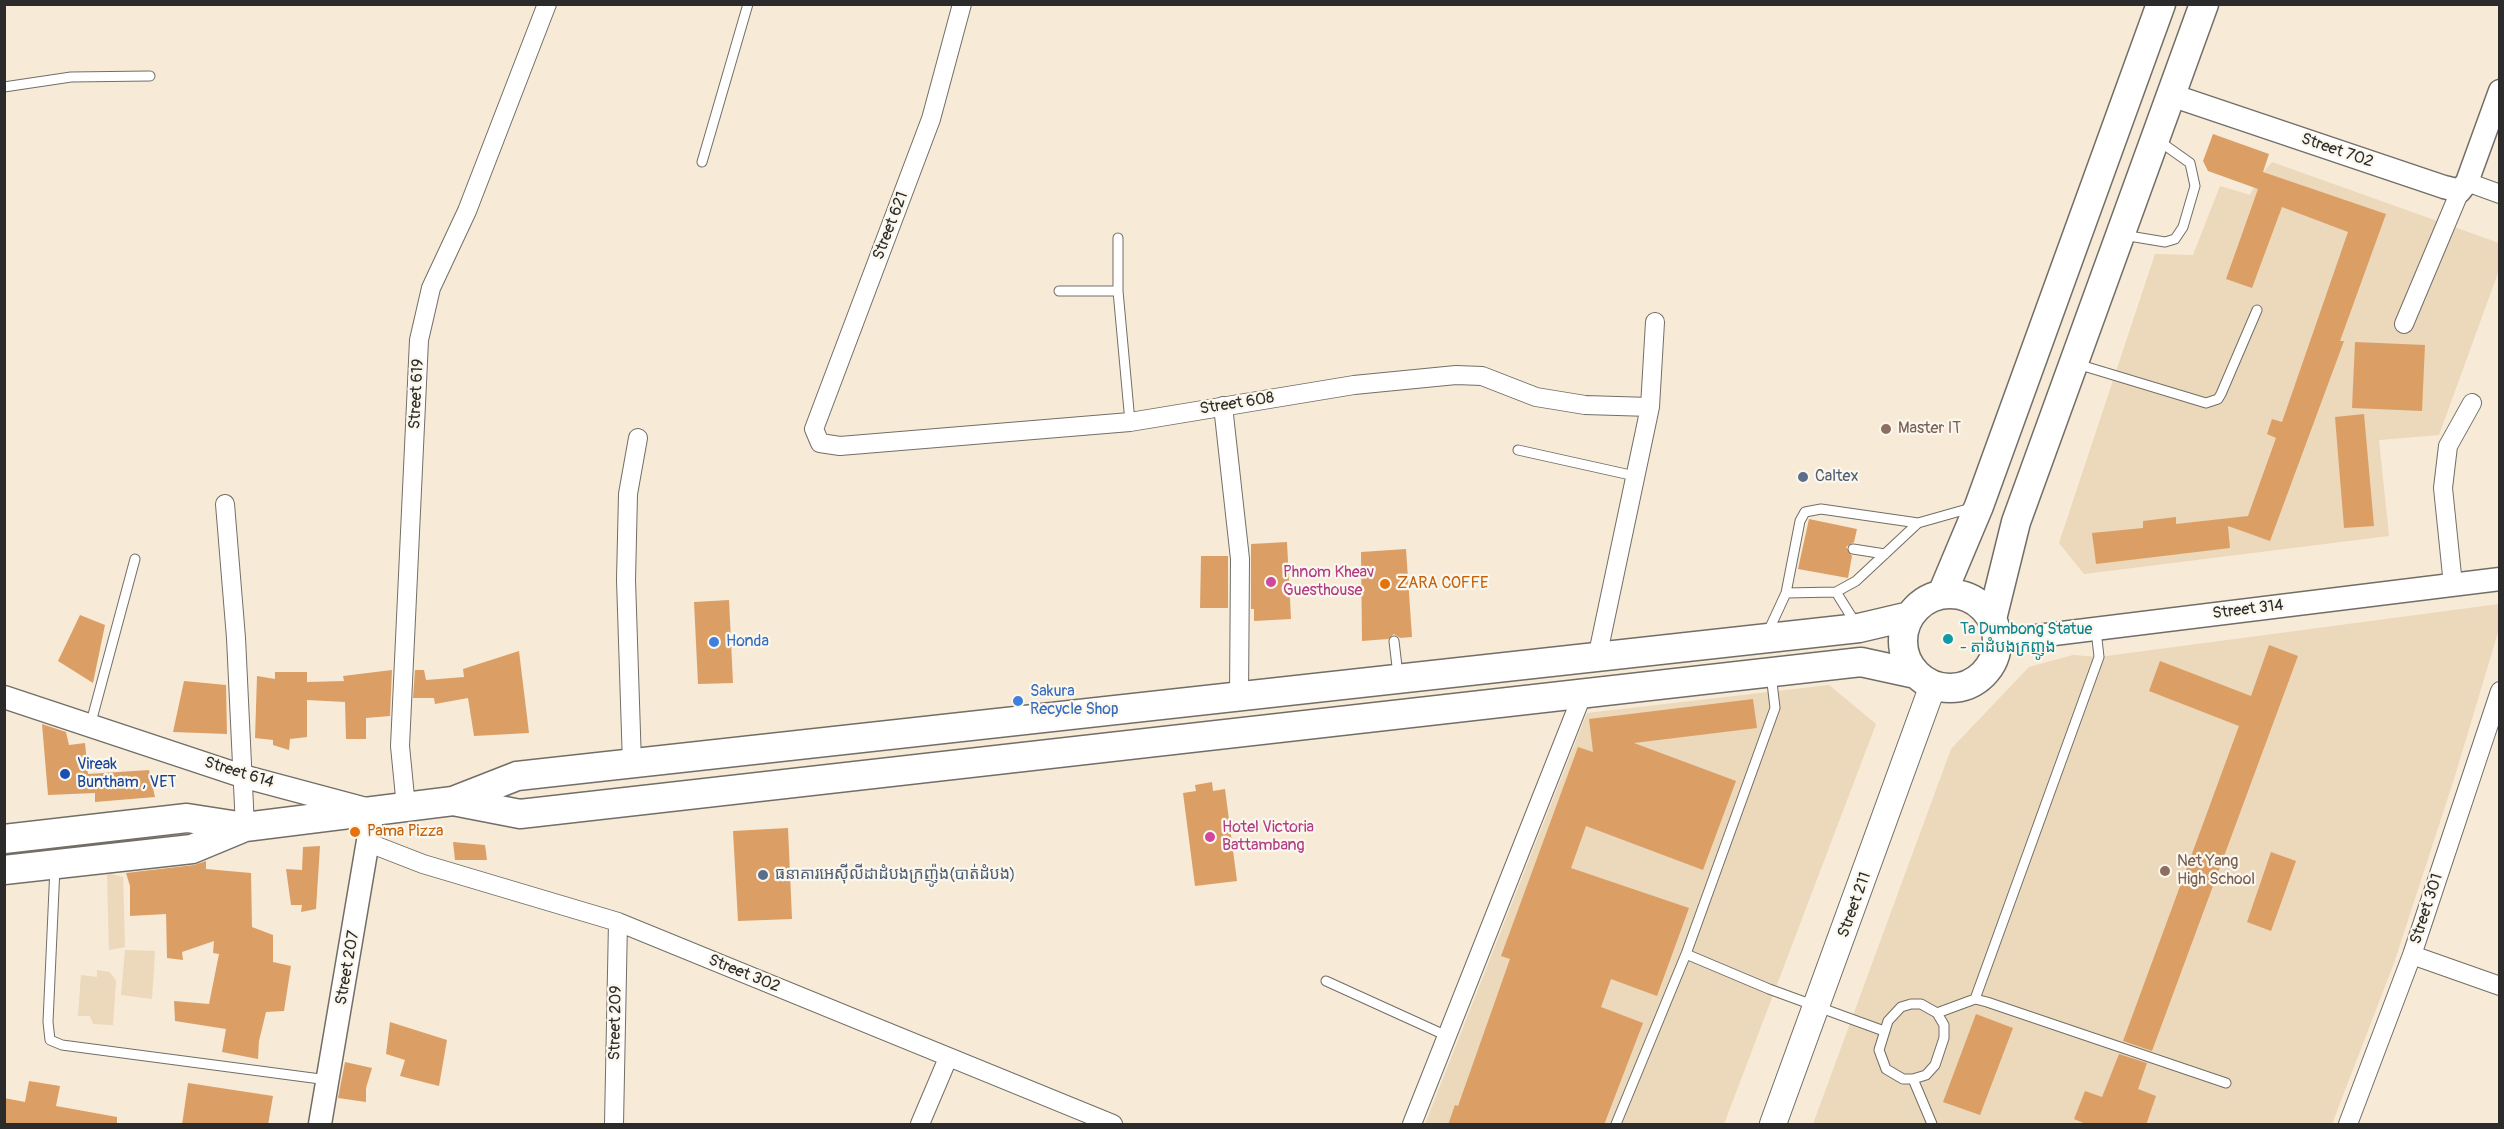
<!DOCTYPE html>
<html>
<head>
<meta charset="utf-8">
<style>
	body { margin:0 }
	#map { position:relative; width:2504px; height:1129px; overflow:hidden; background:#f7ead6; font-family:Pangolin,sans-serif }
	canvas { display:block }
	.frame { position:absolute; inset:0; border:6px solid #2b2b2b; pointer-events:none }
</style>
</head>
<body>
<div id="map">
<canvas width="2504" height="1129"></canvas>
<div class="frame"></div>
</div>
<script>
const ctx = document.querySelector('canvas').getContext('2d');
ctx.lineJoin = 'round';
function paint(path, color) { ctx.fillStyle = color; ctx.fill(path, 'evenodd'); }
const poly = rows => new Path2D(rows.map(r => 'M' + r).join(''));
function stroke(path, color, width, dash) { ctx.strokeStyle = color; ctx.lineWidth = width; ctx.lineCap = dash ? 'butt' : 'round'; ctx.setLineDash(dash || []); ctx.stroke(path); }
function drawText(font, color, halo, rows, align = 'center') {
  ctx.font = font + ' Pangolin,"Noto Sans Khmer",sans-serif'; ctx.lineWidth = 4.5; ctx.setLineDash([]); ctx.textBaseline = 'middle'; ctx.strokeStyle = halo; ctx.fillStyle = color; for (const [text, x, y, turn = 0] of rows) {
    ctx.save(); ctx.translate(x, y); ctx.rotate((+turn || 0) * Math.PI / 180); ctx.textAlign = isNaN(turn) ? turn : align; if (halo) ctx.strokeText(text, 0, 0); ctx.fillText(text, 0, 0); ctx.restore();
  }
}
paint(poly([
	[2272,162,2499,243,2499,270,2439,435,2379,440,2389,536,2084,574,2059,543,2155,254,2193,255,2220,186,2250,195,2259,177],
	[2499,604,2499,629,2454,779,2394,963,2332,1124,1813,1124,1951,749,2029,667,2073,655,2099,657],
	[1829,685,1876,724,1724,1124,1425,1124,1587,713],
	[107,873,123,877,125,947,109,950],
	[125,950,155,951,152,999,121,995],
	[97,970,110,972,116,981,113,1025,93,1024,90,1016,78,1016,81,975,97,977]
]), '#ecd8ba');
paint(poly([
	[2213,134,2269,154,2263,172,2386,214,2340,341,2344,341,2270,541,2228,526,2230,548,2096,564,2092,533,2143,528,2143,521,2176,517,2176,524,2248,516,2276,438,2267,434,2272,419,2282,422,2348,232,2282,207,2252,288,2226,279,2258,189,2208,171,2203,161],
	[2355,342,2425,345,2422,411,2352,408],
	[2364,414,2374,526,2344,528,2335,417],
	[1809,519,1857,529,1854,542,1846,547,1852,556,1848,578,1798,569],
	[1287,542,1291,619,1254,621,1254,609,1251,609,1251,544],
	[1406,549,1412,637,1400,638,1394,634,1388,639,1362,641,1361,552],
	[1201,556,1228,556,1228,608,1200,608],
	[729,600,733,683,698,684,694,602],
	[80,615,105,625,93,683,58,661],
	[2269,645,2298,656,2152,1051,2123,1041,2239,726,2149,691,2160,661,2251,696],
	[519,651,529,733,474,736,468,698,435,704,434,698,413,698,415,670,424,670,426,680,464,677,463,669],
	[392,670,390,716,366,718,366,739,346,739,345,702,307,700,307,737,290,739,289,750,273,745,273,740,255,738,257,676,275,679,275,672,307,672,307,682,344,681,343,676],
	[184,681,226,685,227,734,173,732],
	[1753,699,1757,728,1634,743,1736,781,1703,870,1586,826,1571,868,1689,908,1657,996,1611,979,1601,1007,1643,1023,1604,1125,1448,1125,1455,1105,1458,1106,1510,959,1501,956,1578,747,1593,752,1589,719],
	[42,724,66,732,69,745,85,743,88,774,149,770,155,797,95,802,95,793,48,795],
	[1212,782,1213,791,1225,789,1237,881,1195,886,1183,793,1196,791,1195,785],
	[788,828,792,919,738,921,733,831],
	[453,842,485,845,487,860,455,860],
	[320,846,316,909,301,912,302,905,291,905,286,869,302,870,303,847],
	[2271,852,2296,861,2271,931,2247,922],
	[206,861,206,869,251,873,252,927,273,935,273,962,291,966,284,1011,266,1012,259,1041,258,1059,222,1052,226,1029,175,1021,174,1001,209,1004,219,954,213,953,214,941,182,952,183,960,167,958,166,914,130,916,130,886,126,873,194,865],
	[1976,1014,2013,1028,1980,1115,1943,1102],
	[390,1022,447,1040,439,1086,400,1076,405,1060,386,1054],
	[2119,1054,2147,1063,2138,1089,2156,1096,2146,1125,2088,1125,2074,1119,2085,1091,2102,1097],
	[345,1062,372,1068,366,1088,366,1102,338,1098],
	[29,1081,60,1086,56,1106,117,1117,117,1125,4,1125,4,1098,25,1102],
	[188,1083,273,1096,268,1125,182,1125]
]), '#db9f66');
const service = poly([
	[4,87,71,77,150,76],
	[702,162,748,4],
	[2123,235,2165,242,2175,239,2183,227,2195,186,2190,163,2159,141],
	[1059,291,1118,291,1130,422],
	[1118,291,1118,238],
	[2077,364,2206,403,2218,399,2221,394,2257,310],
	[1518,450,1635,476],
	[1853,549,1885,554],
	[1836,592,1856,624],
	[1786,593,1836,592,1856,581,1918,523],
	[1767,634,1786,593,1800,521,1805,512,1821,509,1918,523,1971,508],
	[1394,641,1398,675],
	[90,726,135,559],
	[55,867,48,1022,50,1040,62,1045,328,1080],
	[1686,954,1775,708,1771,674],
	[1326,981,1447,1036],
	[1975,999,2099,657,2096,630],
	[1911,1004,1921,1004,1937,1013,1944,1025,1944,1038,1935,1065,1926,1075,1913,1079,1903,1079,1886,1069,1879,1050,1888,1021,1901,1007,1911,1004],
	[1937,1013,1975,999,1987,1002,2226,1083],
	[1913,1079,1932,1124],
	[1616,1124,1686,954,1769,989,1884,1031]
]);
const minor = poly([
	[962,4,931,119,814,429,820,443,840,446,1130,422,1354,385,1456,375,1482,376,1536,397,1585,405,1650,407],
	[2467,182,2500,194],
	[2404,324,2460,191],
	[1223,406,1240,559,1239,698],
	[225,504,236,638,245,827],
	[2453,585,2443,488,2448,446,2472,403],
	[1597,658,1650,407,1655,322],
	[632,764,626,580,628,494,638,438],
	[406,807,400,746,419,340,431,288,467,211,547,4],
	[369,843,423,864,618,922,1113,1124],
	[2412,955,2500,986],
	[614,1124,618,922],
	[920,1124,948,1058],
	[1412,1124,1583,693],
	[2348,1124,2412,955,2500,691]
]);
const tertiary = poly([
	[2171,95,2444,187,2460,191,2467,182,2500,91],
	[1997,641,2500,579],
	[4,697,242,776,373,811,320,1124]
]);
const secondary = poly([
	[1773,1124,1933,685]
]);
const primary = poly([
	[1942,594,1979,506,2161,4],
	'1903 641a47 47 0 1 1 94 0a47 47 0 1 1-94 0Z',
	[1992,619,2016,522,2204,4],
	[453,801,520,814,1861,662,1916,674],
	[4,839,187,818,245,827,453,801,517,776,1859,628,1910,616],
	[4,870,192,849,245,827]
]);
stroke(service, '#726e67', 11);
stroke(minor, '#726e67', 20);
stroke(tertiary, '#726e67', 25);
stroke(secondary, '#726e67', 28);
stroke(primary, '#726e67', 31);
stroke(service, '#fff', 9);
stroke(minor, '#fff', 18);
stroke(tertiary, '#fff', 22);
stroke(secondary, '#fff', 26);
stroke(primary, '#fff', 28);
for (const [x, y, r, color] of [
	[1886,429,6,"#8d6e63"],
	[1803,477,6,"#5c6f8a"],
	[1271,582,6,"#d1479c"],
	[1385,584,6,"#e8710a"],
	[1948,639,6,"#0f9aa8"],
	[714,642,6,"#3f7fe0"],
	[1018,701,6,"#3f7fe0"],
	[65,774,6,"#1a4fb4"],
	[355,832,6,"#e8710a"],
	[1210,837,6,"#d1479c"],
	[2165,871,6,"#8d6e63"],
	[763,875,6,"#5c6f8a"]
]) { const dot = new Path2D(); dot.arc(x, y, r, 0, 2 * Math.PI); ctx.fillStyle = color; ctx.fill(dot); stroke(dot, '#fbf7ec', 2); }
drawText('16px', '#2b2b2b', '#fbf7ec', [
	["Street 702",2337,151,19],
	["Street 621",891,226,-69],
	["Street 619",417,394,-87],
	["Street 608",1237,404,-9],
	["Street 314",2248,610,-7],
	["Street 614",239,773,17],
	["Street 211",1855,905,-70],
	["Street 301",2427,909,-72],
	["Street 207",348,968,-80],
	["Street 302",744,974,22],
	["Street 209",616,1023,-89]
]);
drawText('16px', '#785e54', '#fbf7ec', [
	["Master IT",1898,429],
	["Net Yang",2177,862],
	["High School",2177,880]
], 'left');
drawText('16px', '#4e5e75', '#fbf7ec', [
	["Caltex",1815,477],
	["ធនាគារអេស៊ីលីដាដំបងក្រញ៉ូង(បាត់ដំបង)",775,875]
], 'left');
drawText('16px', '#b23c85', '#fbf7ec', [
	["Phnom Kheav",1283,573],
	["Guesthouse",1283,591],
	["Hotel Victoria",1222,828],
	["Battambang",1222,846]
], 'left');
drawText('16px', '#c56008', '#fbf7ec', [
	["ZARA COFFE",1397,584],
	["Pama Pizza",367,832]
], 'left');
drawText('16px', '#0d838f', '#fbf7ec', [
	["Ta Dumbong Statue",1960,630],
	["- តាដំបងក្រញូង",1960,648]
], 'left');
drawText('16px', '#366cbe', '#fbf7ec', [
	["Honda",726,642],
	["Sakura",1030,692],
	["Recycle Shop",1030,710]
], 'left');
drawText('16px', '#164399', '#fbf7ec', [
	["Vireak",77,765],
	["Buntham , VET",77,783]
], 'left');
</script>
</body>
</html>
